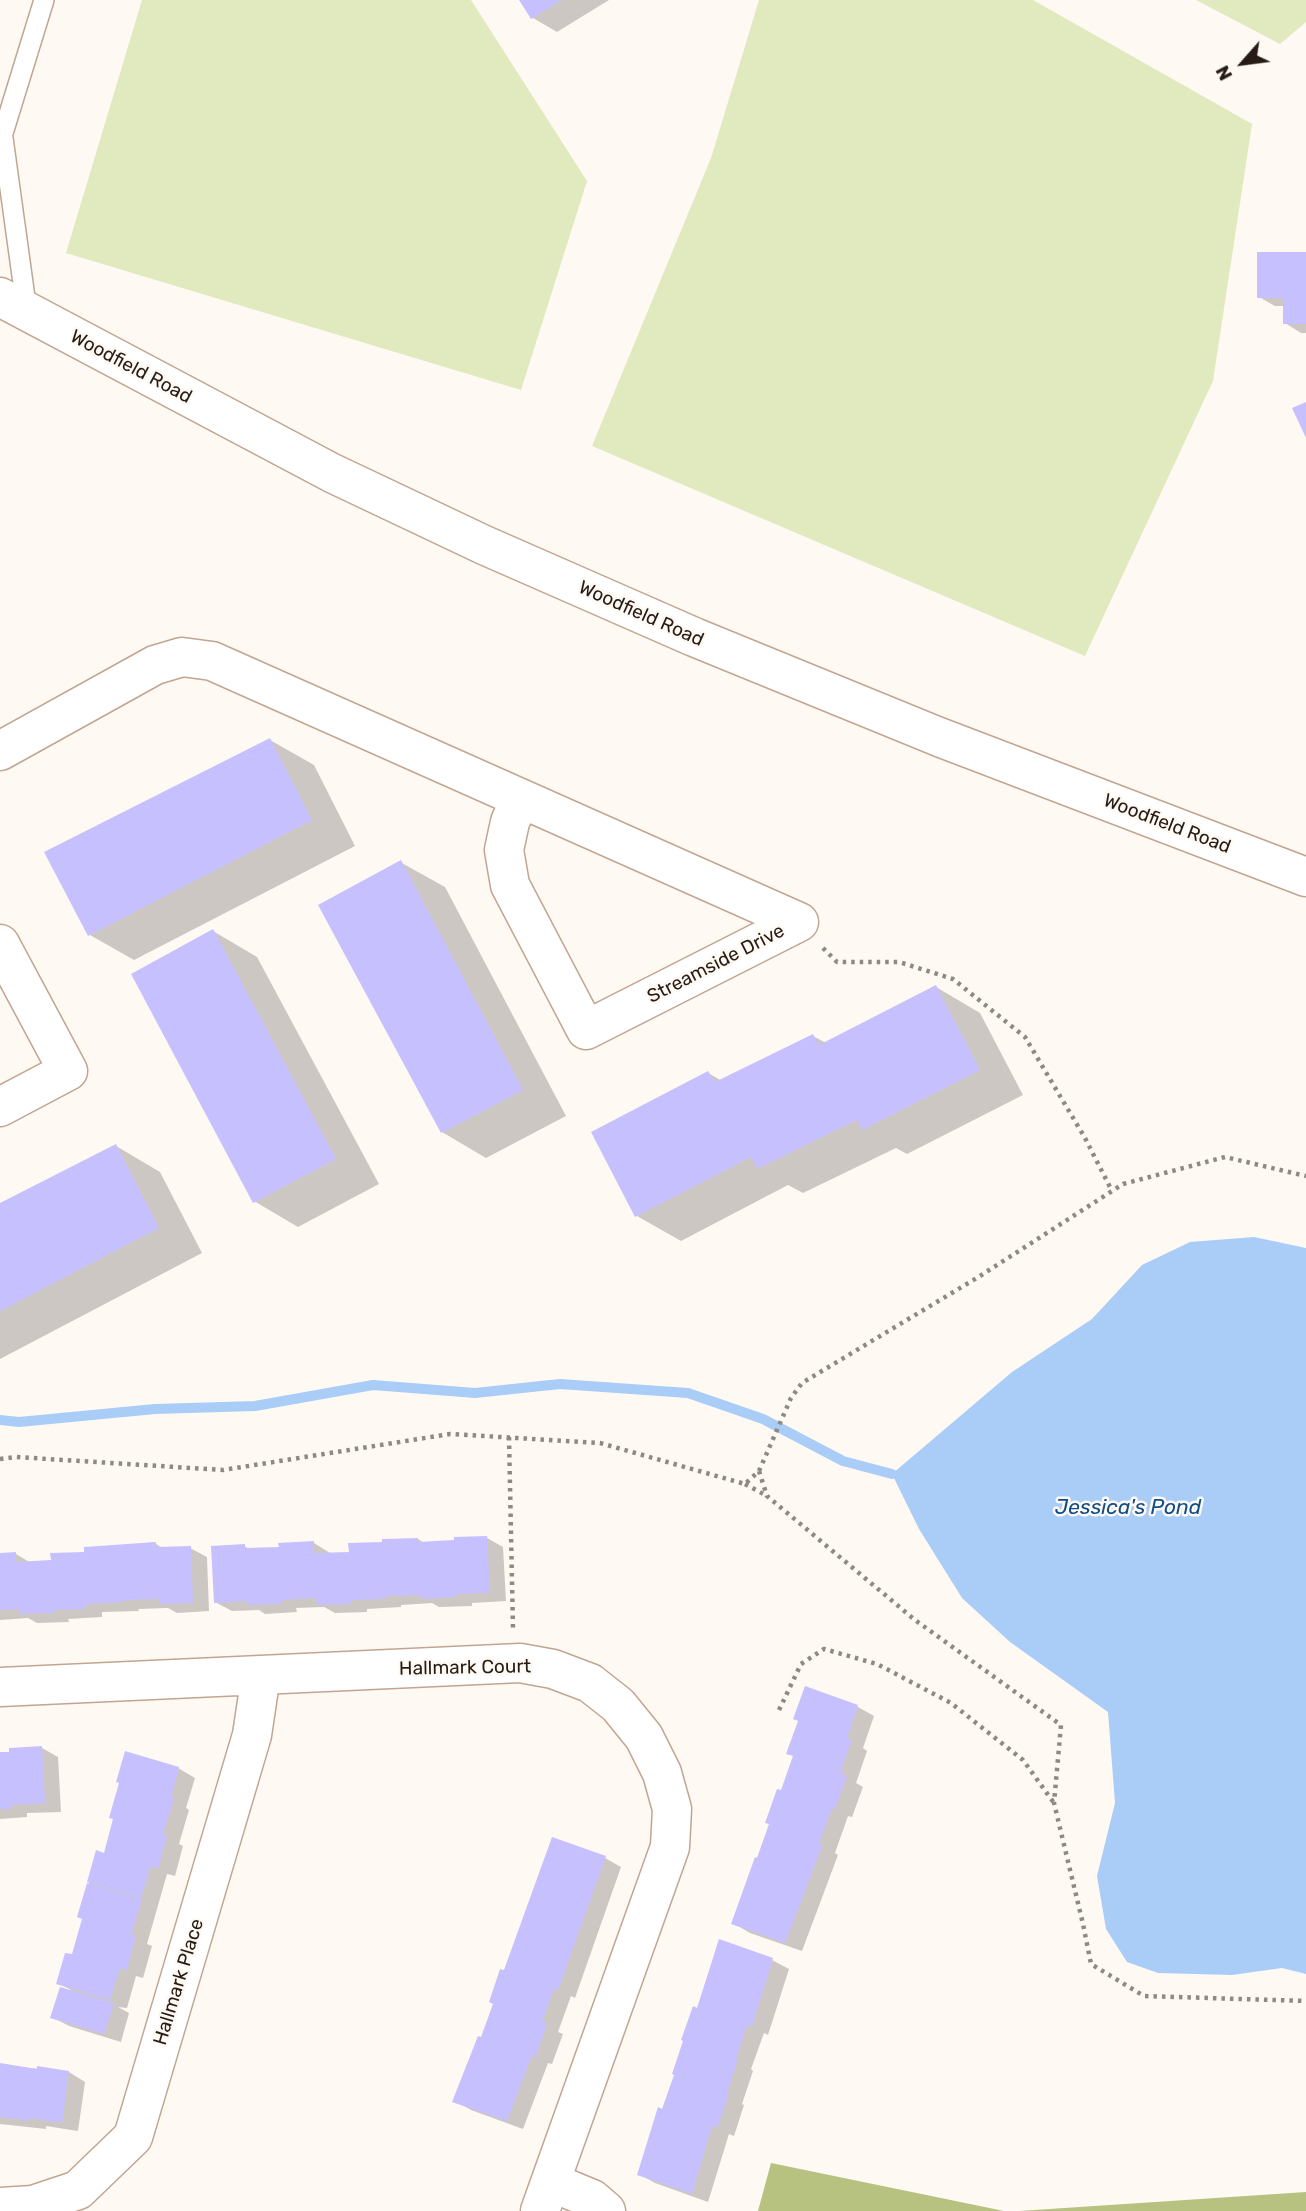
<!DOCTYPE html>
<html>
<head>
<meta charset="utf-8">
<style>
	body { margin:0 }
	#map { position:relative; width:1306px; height:2211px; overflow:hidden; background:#fff9f4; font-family:Rubik,sans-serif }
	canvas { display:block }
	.north { position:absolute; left:1208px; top:28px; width:70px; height:70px; -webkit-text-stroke:5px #fff9f4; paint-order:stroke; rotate:242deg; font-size:19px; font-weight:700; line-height:28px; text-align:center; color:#271c15 }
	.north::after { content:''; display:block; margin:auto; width:24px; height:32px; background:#271c15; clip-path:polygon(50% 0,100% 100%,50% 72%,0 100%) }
</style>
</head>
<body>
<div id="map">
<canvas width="1306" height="2211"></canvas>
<div class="north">N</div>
</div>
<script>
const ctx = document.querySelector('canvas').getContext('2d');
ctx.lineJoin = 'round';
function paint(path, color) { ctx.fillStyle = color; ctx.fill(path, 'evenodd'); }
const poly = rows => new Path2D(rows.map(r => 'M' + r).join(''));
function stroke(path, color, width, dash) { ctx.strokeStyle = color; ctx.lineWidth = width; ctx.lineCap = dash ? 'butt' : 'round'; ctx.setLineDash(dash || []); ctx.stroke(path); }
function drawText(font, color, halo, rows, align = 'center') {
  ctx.font = font + ' Rubik,sans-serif'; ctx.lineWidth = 5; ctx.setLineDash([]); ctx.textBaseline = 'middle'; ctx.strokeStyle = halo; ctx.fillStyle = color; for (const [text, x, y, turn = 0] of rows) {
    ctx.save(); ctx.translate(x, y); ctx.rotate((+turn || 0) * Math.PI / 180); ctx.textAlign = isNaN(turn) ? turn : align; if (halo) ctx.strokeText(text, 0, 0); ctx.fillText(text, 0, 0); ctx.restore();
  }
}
paint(poly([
	[142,0,471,0,587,181,521,390,66,253],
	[759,0,1033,0,1252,124,1213,381,1085,656,592,446,711,158],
	[1196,0,1306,0,1306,22,1280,44]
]), '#e1e9bf');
paint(poly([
	[771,2163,1004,2211,758,2211],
	[1306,2192,1306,2211,1019,2211]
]), '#b7c281');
paint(poly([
	[1254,1237,1306,1248,1306,1974,1282,1968,1232,1975,1158,1973,1127,1962,1106,1929,1097,1876,1115,1803,1108,1712,1010,1642,962,1598,919,1529,892,1474,1012,1372,1092,1319,1142,1265,1190,1242]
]), '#a9cdf7');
paint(poly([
	[522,0,609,0,557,32,533,18],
	[1306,254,1306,333,1301,333,1285,323,1285,306,1275,306,1259,297],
	[270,740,314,765,355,846,134,960,90,935],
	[400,862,445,887,566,1116,486,1158,442,1132],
	[213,931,257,957,379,1184,298,1227,254,1201],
	[936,987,980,1013,1023,1095,907,1154,896,1148,803,1193,788,1185,681,1241,637,1216,708,1073,722,1081,813,1036,826,1043],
	[116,1146,160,1172,202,1253,0,1359,0,1206],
	[487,1538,503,1547,506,1601,472,1603,472,1606,439,1607,432,1603,401,1605,401,1607,367,1609,367,1612,335,1613,324,1607,296,1608,297,1612,265,1614,259,1610,232,1611,215,1602,244,1546,251,1550,280,1549,314,1543,330,1553,351,1554,418,1539,424,1543],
	[156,1544,164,1549,190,1548,207,1557,209,1611,177,1613,168,1608,138,1609,139,1611,102,1612,102,1617,68,1619,69,1622,37,1623,28,1618,0,1620,0,1555,16,1554,31,1563,53,1562,86,1554],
	[806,1688,858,1707,874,1716,863,1748,867,1751,856,1783,863,1787,852,1817,848,1816,835,1853,838,1855,802,1951,750,1933,733,1923,795,1757,788,1753,800,1721],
	[42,1748,58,1757,61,1812,27,1813,27,1817,0,1819,0,1754],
	[178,1768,195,1778,186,1808,189,1810,179,1844,183,1846,175,1876,167,1874,147,1944,152,1946,143,1978,136,1976,127,2008,118,2007,129,2013,121,2042,69,2026,52,2017,71,1990,58,1983,73,1957,84,1919,79,1917,98,1853,105,1855,115,1819],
	[605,1858,621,1867,575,1998,571,1996,558,2032,563,2034,552,2064,548,2063,523,2129,471,2110,455,2101,483,2039,505,1972],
	[772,1960,789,1969,768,2035,764,2033,751,2069,753,2071,742,2104,744,2105,734,2136,729,2134,708,2202,655,2183,639,2174,698,2011],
	[0,2065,69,2072,85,2082,78,2131,46,2126,46,2129,0,2124]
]), '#0003');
stroke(poly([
	[0,1420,19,1422,155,1409,255,1406,373,1385,475,1393,560,1384,688,1393,763,1419,843,1461,892,1474]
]), '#a9cdf7', 10);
paint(poly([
	[519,0,562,0,531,19],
	[1257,252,1306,252,1306,324,1283,324,1283,298,1257,298],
	[1306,402,1306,438,1292,408],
	[270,738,312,820,88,936,44,852],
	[401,860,523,1090,441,1133,318,905],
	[213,929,336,1159,253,1203,131,974],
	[936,985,980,1070,862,1130,857,1120,757,1169,751,1157,635,1217,591,1132,708,1071,715,1082,813,1034,819,1045],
	[116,1144,159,1228,0,1311,0,1203],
	[487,1536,490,1593,456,1594,456,1597,421,1599,420,1595,385,1596,385,1599,351,1600,351,1604,317,1605,316,1598,281,1600,282,1604,247,1605,247,1601,214,1603,211,1546,245,1544,245,1548,279,1547,278,1543,314,1541,314,1553,349,1552,348,1543,382,1542,382,1539,418,1538,418,1542,454,1540,454,1537],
	[156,1542,156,1547,191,1546,193,1603,159,1604,159,1599,123,1600,123,1602,86,1604,86,1609,53,1610,53,1613,19,1614,19,1609,0,1610,0,1553,16,1552,16,1562,51,1560,50,1553,84,1552,84,1547],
	[805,1686,858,1705,847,1738,852,1740,840,1773,847,1776,835,1809,832,1808,819,1843,823,1844,785,1943,731,1924,755,1857,757,1858,769,1824,765,1823,777,1789,781,1790,793,1756,786,1754,798,1721,793,1719],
	[42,1746,45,1803,11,1805,11,1809,0,1809,0,1752,9,1752,9,1748],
	[125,1751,179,1767,171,1798,174,1799,163,1834,167,1835,158,1869,151,1866,141,1898,87,1882,96,1850,104,1853,113,1819,109,1818,119,1783,116,1782],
	[552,1837,606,1856,558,1990,554,1988,542,2022,547,2023,536,2057,532,2055,507,2121,452,2102,478,2036,481,2037,493,2004,489,2002,500,1969,504,1970],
	[87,1883,142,1899,131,1934,136,1935,127,1970,120,1968,110,2000,56,1984,65,1953,72,1954,82,1919,77,1917],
	[719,1939,773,1958,752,2027,747,2025,736,2059,738,2060,727,2093,729,2094,717,2128,712,2126,692,2194,637,2175,658,2107,662,2109,674,2075,672,2074,683,2041,681,2040,693,2006,697,2008],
	[60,1987,114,2003,104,2034,50,2018],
	[0,2063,37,2069,37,2066,69,2071,62,2123,30,2118,30,2121,0,2117]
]), '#c6c0ff');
const service = poly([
	[3,138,27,312],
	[0,143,44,0]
]);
const minor = poly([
	[0,751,155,665,182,657,212,661,799,922,586,1030,510,885,504,850,510,822,520,799],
	[0,944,68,1071,0,1107],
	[0,1687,520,1663,553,1669,590,1683,618,1705,644,1737,662,1773,672,1809,670,1847,540,2211],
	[551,2182,592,2199,606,2211],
	[0,2207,33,2205,78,2190,133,2137,252,1735,261,1675]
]);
const secondary = poly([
	[0,297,332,473,484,545,694,637,939,737,1306,877]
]);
stroke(service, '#c2a591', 22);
stroke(minor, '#c2a591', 41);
stroke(secondary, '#c2a591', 41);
stroke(poly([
	[823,948,837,962,899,962,953,979,1025,1037,1085,1138,1112,1191],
	[509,1437,513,1629],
	[0,1459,16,1457,223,1470,450,1434,600,1443,745,1484,759,1471,767,1496,915,1620,1061,1725,1054,1803,1083,1924,1091,1964,1144,1996,1306,2001],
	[759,1471,791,1398,802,1383,980,1276,1123,1184,1225,1157,1306,1176],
	[745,1484,767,1496],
	[779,1710,801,1664,824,1649,877,1664,951,1703,1023,1760,1054,1803]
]), '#918882', 4.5, [3.5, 5]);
stroke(service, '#fff', 19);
stroke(minor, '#fff', 38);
stroke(secondary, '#fff', 38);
drawText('19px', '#271c15', '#fff9f4', [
	["Woodfield Road",131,367,28],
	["Woodfield Road",641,614,24],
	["Woodfield Road",1167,824,21],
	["Streamside Drive",716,964,-27],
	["Hallmark Court",465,1668,-1],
	["Hallmark Place",179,1982,-73]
]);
drawText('italic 21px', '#0e4d8a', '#fff9f4', [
	["Jessica's Pond",1128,1508]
]);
</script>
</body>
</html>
